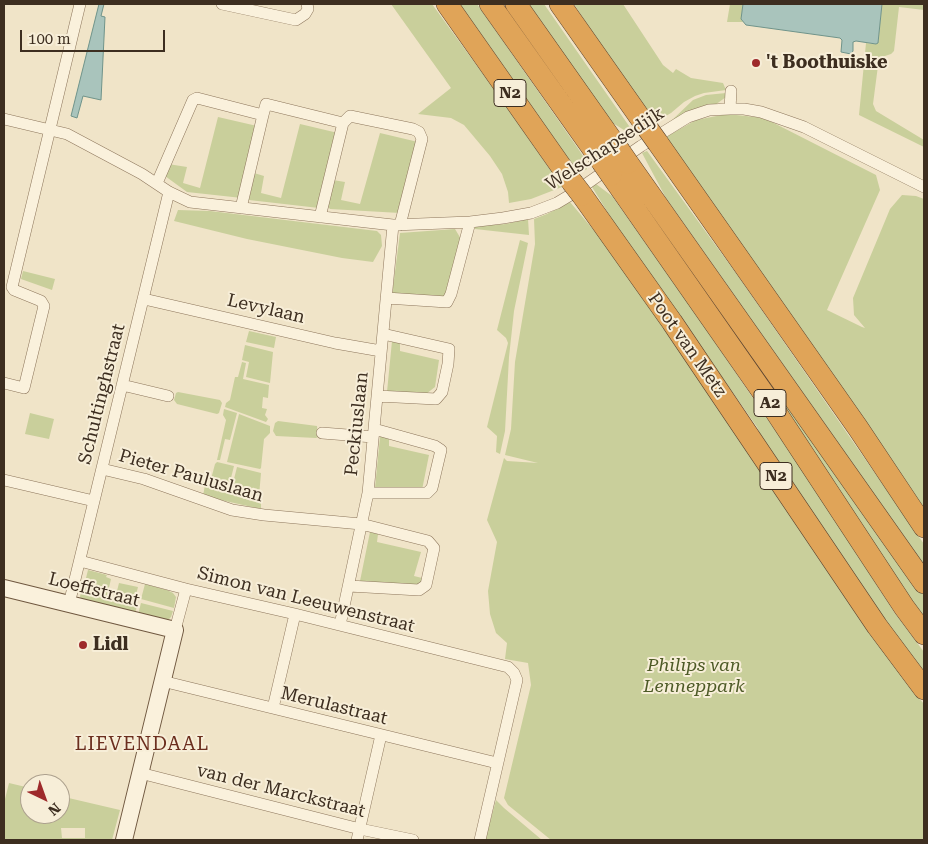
<!DOCTYPE html>
<html>
<head>
<meta charset="utf-8">
<style>
	body { margin:0 }
	#map { position:relative; width:928px; height:844px; overflow:hidden; background:#f0e4c8; font-family:"Roboto Serif",serif }
	canvas { display:block }
	.frame { position:absolute; inset:0; border:5px solid #3d2e20; pointer-events:none }
	.north { position:absolute; left:20px; top:774px; width:50px; height:50px; box-sizing:border-box; background:#f7eed8; border:1px solid #ada18e; border-radius:50%; rotate:138deg; font-size:14px; font-weight:700; line-height:20px; text-align:center; color:#3d2e20 }
	.north::after { content:''; display:block; margin:auto; width:18px; height:22px; background:#9e2a2b; clip-path:polygon(50% 0,100% 100%,50% 72%,0 100%) }
	.scale { position:absolute; left:20px; top:30px; width:145px; height:22px; box-sizing:border-box; border:2px solid #3d2e20; border-top:0; padding-left:6px; font-size:15px; line-height:18px; white-space:nowrap; color:#3d2e20; -webkit-text-stroke:4px #f7eed8; paint-order:stroke }
</style>
</head>
<body>
<div id="map">
<canvas width="928" height="844"></canvas>
<div class="frame"></div>
<div class="north">N</div>
<div class="scale">100 m</div>
</div>
<script>
const ctx = document.querySelector('canvas').getContext('2d');
ctx.lineJoin = 'round';
function paint(path, color) { ctx.fillStyle = color; ctx.fill(path, 'evenodd'); }
const poly = rows => new Path2D(rows.map(r => 'M' + r).join(''));
function stroke(path, color, width, dash) { ctx.strokeStyle = color; ctx.lineWidth = width; ctx.lineCap = dash ? 'butt' : 'round'; ctx.setLineDash(dash || []); ctx.stroke(path); }
function drawText(font, color, halo, rows, align = 'center') {
  ctx.font = font + ' "Roboto Serif",serif'; ctx.lineWidth = 4; ctx.setLineDash([]); ctx.textBaseline = 'middle'; ctx.strokeStyle = halo; ctx.fillStyle = color; for (const [text, x, y, turn = 0] of rows) {
    ctx.save(); ctx.translate(x, y); ctx.rotate((+turn || 0) * Math.PI / 180); ctx.textAlign = isNaN(turn) ? turn : align; if (halo) ctx.strokeText(text, 0, 0); ctx.fillText(text, 0, 0); ctx.restore();
  }
}
paint(poly([
	[391,4,432,4,501,99,562,187,531,199,509,203,508,192,502,174,490,156,464,125,451,118,418,114,451,88],
	[460,4,477,4,577,147,583,156,587,169,580,173,566,155],
	[529,4,544,4,636,136,631,139,624,130,611,122],
	[574,4,623,4,663,65,673,73,676,69,691,78,723,83,726,90,704,93,695,96,684,102,671,113,652,124],
	[730,4,743,4,741,19,743,22,727,22],
	[882,4,924,4,924,10,899,7,894,51,891,54,879,58,873,104,876,111,924,140,924,147,859,115,866,43,875,44,878,42],
	[726,93,726,97,715,105,669,123,693,100,706,95],
	[727,114,764,118,876,175,880,190,827,310,862,327,865,328,854,315,853,298,890,209,902,195,916,196,924,199,924,514,664,138,696,120],
	[218,117,257,126,242,198,187,192,165,176,168,164,187,167,183,183,200,188],
	[300,124,338,133,319,208,249,200,254,173,264,176,261,193,281,198],
	[380,133,418,142,400,213,330,209,328,207,333,180,345,182,341,200,360,204],
	[647,151,738,276,924,544,924,565,666,198,642,153],
	[622,168,924,595,924,623,645,213],
	[596,184,612,196,692,309,809,480,894,612,924,652,924,680,770,455,757,427,618,229,592,187],
	[570,202,602,240,667,327,911,689,924,704,924,840,551,840,508,805,504,798,531,685,528,663,505,659,507,643,496,633,490,614,488,591,497,542,487,520,504,458,507,461,538,463,505,455,511,429,515,362,535,244,534,219,547,214],
	[178,210,210,211,377,231,381,235,382,246,373,262,342,258,247,239,174,221],
	[528,219,529,235,475,229,475,226,506,224],
	[455,229,461,239,448,296,443,298,392,295,400,233],
	[520,240,528,243,514,311,509,357,505,431,500,454,496,452,497,436,487,427,508,343,506,338,497,330],
	[23,271,55,279,52,290,21,279],
	[249,331,276,337,274,348,246,342],
	[392,341,400,342,400,351,439,360,435,387,426,394,387,392],
	[245,345,273,352,270,383,246,377,249,362,242,360],
	[242,362,246,363,243,379,269,385,268,398,263,397,262,408,267,409,265,415,268,419,266,422,225,407,226,403,230,400,235,377,238,377],
	[178,392,220,400,222,403,219,413,217,414,177,404,174,400,176,393],
	[224,409,237,413,230,440,225,439,220,460,217,460,226,420,223,415],
	[30,413,54,419,49,439,25,434],
	[239,414,270,426,270,433,264,439,261,468,260,469,227,462],
	[278,421,317,426,318,437,316,438,276,436,273,431,275,423],
	[382,435,389,437,389,446,429,455,422,490,375,488,380,437],
	[217,462,234,466,229,486,210,483,215,464],
	[237,467,261,473,259,496,232,487],
	[205,485,230,490,261,500,261,509,203,496],
	[370,532,378,534,377,542,421,552,414,576,422,578,421,583,415,586,360,581],
	[88,570,107,575,106,577,111,579,107,596,83,590],
	[119,583,138,587,135,599,116,595],
	[145,584,167,590,173,593,176,597,174,608,141,599],
	[81,592,137,606,135,614,83,601,80,597],
	[141,603,173,611,171,617,168,620,138,615],
	[9,783,30,788,30,814,60,814,60,796,120,810,112,840,4,840,4,803],
	[61,828,85,828,85,838,62,838],
	[496,800,504,808,542,840,485,840]
]), '#c9cf9b');
const water = poly([
	[99,4,104,4,101,16,105,17,101,100,83,96,77,118,71,116,99,4],
	[743,4,882,4,878,43,876,44,856,41,853,42,853,51,851,54,841,52,842,40,840,38,746,25,741,19,743,4]
]);
paint(water, '#a9c4bc');
stroke(water, '#6f938a', 1);
const street = poly([
	[222,4,296,20,305,14,308,9,307,4],
	[730,109,731,91],
	[4,119,67,134,142,174,169,192,190,202,393,225,470,222,503,218,531,213,557,203,572,194,641,146,688,117,709,110,730,109,744,109,761,112,804,127,924,187],
	[157,183,193,100,197,98,263,115,266,104,343,123,350,116,413,129,419,132,422,139,400,225],
	[241,208,263,115],
	[320,217,343,123],
	[12,287,80,4],
	[386,298,447,302,451,294,470,222],
	[144,299,335,343,381,351],
	[4,383,24,388,44,306,41,301,14,290,12,287],
	[122,385,168,396],
	[377,396,436,399,442,392,448,364,449,349,383,334],
	[322,433,373,437],
	[102,469,144,479,232,510,264,515,361,524,428,541,434,548,426,585,419,590,349,586],
	[4,480,94,501],
	[368,493,427,493,432,488,441,450,435,446,374,429],
	[80,561,186,589,295,614,508,667,514,673,517,680,480,840],
	[69,604,169,192],
	[340,625,368,493,393,225],
	[175,630,186,589],
	[162,681,497,763],
	[273,708,295,614],
	[140,773,360,829,413,840],
	[357,840,381,735]
]);
const secondary = poly([
	[4,588,175,630,124,840]
]);
const highway = poly([
	[447,4,572,182],
	[490,4,602,162],
	[516,4,619,150],
	[560,4,648,129],
	[658,143,858,428,924,527],
	[628,163,924,583],
	[611,175,766,397,904,607,924,634],
	[582,195,672,322,877,626,924,689]
]);
stroke(street, '#8d765c', 12);
stroke(secondary, '#6f573f', 18);
stroke(highway, '#5b4430', 22);
stroke(street, '#faf1dc', 11);
stroke(secondary, '#faf1dc', 16);
stroke(highway, '#e0a458', 21);
const highwayBridge = poly([
	[648,129,658,143],
	[619,150,628,163],
	[602,162,611,175],
	[572,182,582,195]
]);
stroke(highwayBridge, '#5b4430', 22, []);
stroke(highwayBridge, '#e0a458', 21);
for (const [x, y, r, color] of [
	[756,63,5,"#9e2a2b"],
	[83,645,5,"#9e2a2b"]
]) { const dot = new Path2D(); dot.arc(x, y, r, 0, 2 * Math.PI); ctx.fillStyle = color; ctx.fill(dot); stroke(dot, '#f7eed8', 2); }
for (const [x, y, w] of [
	[510,93,32],
	[770,403,32],
	[776,476,32]
]) { const box = new Path2D(); box.roundRect(x - w / 2, y - 13.5, w, 27, 4); ctx.fillStyle = '#f7eed8'; ctx.fill(box); stroke(box, '#3d2e20', 1); }
drawText('bold 16px', '#3d2e20', null, [
	["N2",510,93],
	["A2",770,403],
	["N2",776,476]
]);
drawText('bold 18px', '#3d2e20', '#f7eed8', [
	["'t Boothuiske",766,63],
	["Lidl",93,645]
], 'left');
drawText('18px', '#3d2e20', '#f7eed8', [
	["Welschapsedijk",605,149,-33],
	["Levylaan",266,309,13],
	["Poot van Metz",687,345,55],
	["Schultinghstraat",102,394,-76],
	["Peckiuslaan",357,424,-84],
	["Pieter Pauluslaan",191,476,16],
	["Loeffstraat",94,590,14],
	["Simon van Leeuwenstraat",306,600,14],
	["Merulastraat",334,706,14],
	["van der Marckstraat",281,791,14]
]);
drawText('italic 18px', '#4d5a26', '#f7eed8', [
	["Philips van",694,666],
	["Lenneppark",694,687]
]);
ctx.letterSpacing = '1px';
drawText('19px', '#6b2e1e', '#f7eed8', [
	["LIEVENDAAL",142,744]
]);
ctx.letterSpacing = '0px';
</script>
</body>
</html>
